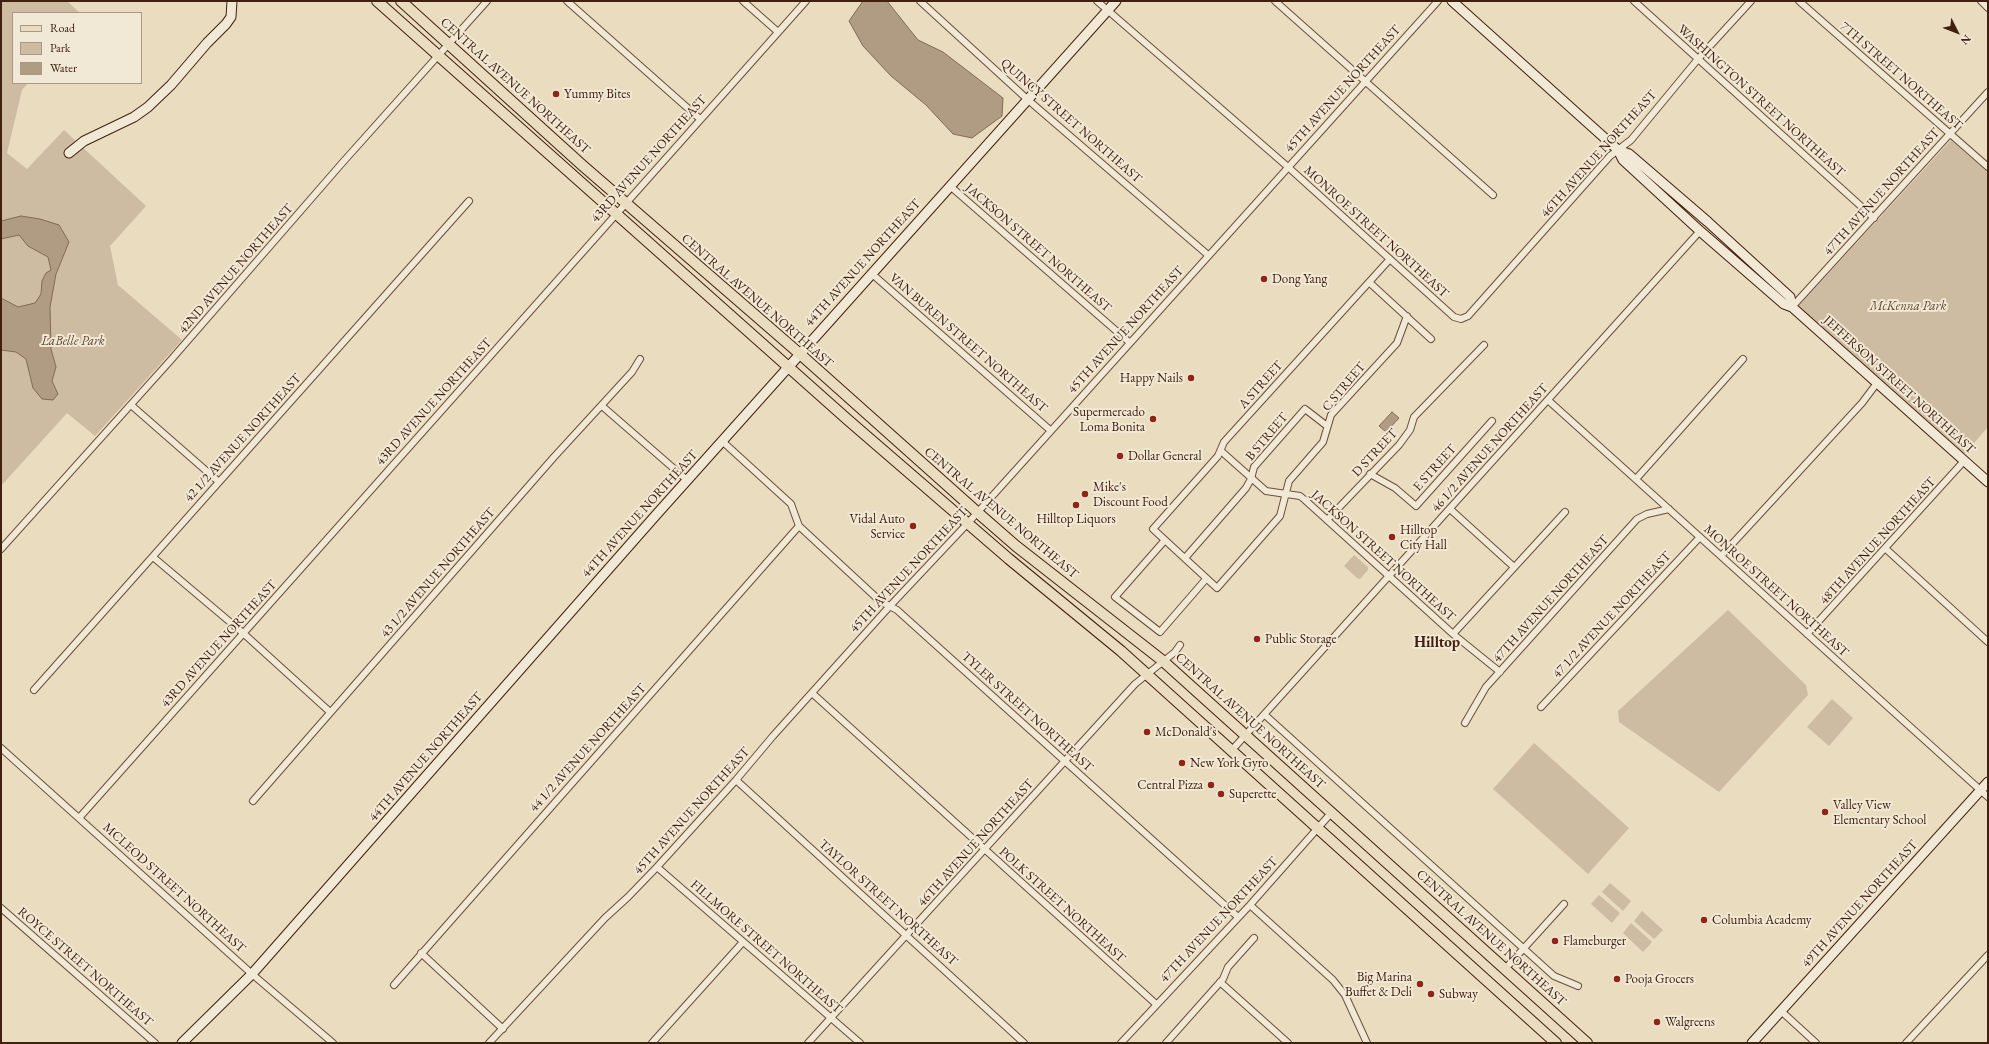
<!DOCTYPE html>
<html>
<head>
<meta charset="utf-8">
<style>
	body { margin:0 }
	#map { position:relative; width:1989px; height:1044px; overflow:hidden; background:#eadcbf; font-family:"EB Garamond",serif }
	canvas { display:block }
	.frame { position:absolute; inset:0; border:2px solid #40200f; pointer-events:none }
	.legend { position:absolute; left:12px; top:12px; width:130px; height:72px; box-sizing:border-box; background:#f1e8d5; border:1px solid #aa9886; margin:0; padding:5px 7px; list-style:none; font-size:12px; color:#40200f }
	.legend li { display:flex; align-items:center; gap:8px; height:20px }
	.legend b { width:20px; border:1px solid #aa9886 }
	.north { position:absolute; left:1937px; top:12px; width:40px; height:40px; -webkit-text-stroke:3px #f1e8d5; paint-order:stroke; rotate:132deg; font-size:11px; font-weight:700; line-height:16px; text-align:center; color:#40200f }
	.north::after { content:''; display:block; margin:auto; width:14px; height:18px; background:#40200f; clip-path:polygon(50% 0,100% 100%,50% 72%,0 100%) }
</style>
</head>
<body>
<div id="map">
<canvas width="1989" height="1044"></canvas>
<div class="frame"></div>
<ul class="legend">
<li><b style="height:5px;background:#eadcbf"></b>Road</li>
<li><b style="height:11px;background:#cdbca1"></b>Park</li>
<li><b style="height:11px;background:#b09c83"></b>Water</li>
</ul>
<div class="north">N</div>
</div>
<script>
const ctx = document.querySelector('canvas').getContext('2d');
ctx.lineJoin = 'round';
function paint(path, color) { ctx.fillStyle = color; ctx.fill(path, 'evenodd'); }
const poly = rows => new Path2D(rows.map(r => 'M' + r).join(''));
function stroke(path, color, width, dash) { ctx.strokeStyle = color; ctx.lineWidth = width; ctx.lineCap = dash ? 'butt' : 'round'; ctx.setLineDash(dash || []); ctx.stroke(path); }
function drawText(font, color, halo, rows, align = 'center') {
  ctx.font = font + ' "EB Garamond",serif'; ctx.lineWidth = 4; ctx.setLineDash([]); ctx.textBaseline = 'middle'; ctx.strokeStyle = halo; ctx.fillStyle = color; for (const [text, x, y, turn = 0] of rows) {
    ctx.save(); ctx.translate(x, y); ctx.rotate((+turn || 0) * Math.PI / 180); ctx.textAlign = isNaN(turn) ? turn : align; if (halo) ctx.strokeText(text, 0, 0); ctx.fillText(text, 0, 0); ctx.restore();
  }
}
paint(poly([
	[1,1,67,1,80,13,13,13,13,83,28,83,22,90,7,153,27,169,64,130,146,206,110,246,118,285,182,340,95,436,67,413,1,486],
	[1951,140,1988,172,1988,427,1961,458,1794,311],
	[1354,555,1368,567,1368,570,1360,579,1357,578,1344,566],
	[1728,610,1806,685,1808,695,1719,792,1619,722,1618,711],
	[1832,699,1853,718,1829,746,1807,727],
	[1534,743,1629,828,1588,874,1493,789],
	[1610,883,1631,901,1623,911,1602,892],
	[1599,895,1620,913,1612,923,1591,904],
	[1642,911,1663,930,1654,939,1634,921],
	[1631,923,1652,942,1643,952,1623,933]
]), '#cdbca1');
const water = poly([
	[863,1,887,1,918,40,943,52,1003,98,1002,116,972,138,953,134,926,105,891,76,863,46,849,21,863,1],
	[21,216,40,219,59,225,69,242,56,274,50,307,51,349,56,367,52,381,58,394,53,400,42,399,33,388,26,359,16,352,1,350,1,298,18,307,35,303,41,294,42,281,46,273,51,270,48,257,28,246,19,235,1,239,1,221,21,216],
	[1392,412,1399,418,1386,432,1379,426,1392,412]
]);
paint(water, '#b09c83');
stroke(water, '#836a55', 1);
const street = poly([
	[567,1,700,119],
	[743,1,778,32],
	[920,1,1027,99,1208,255],
	[1097,1,1288,167,1454,317,1461,319,1468,316,1610,156,1631,140,1698,59,1751,1],
	[1275,1,1493,195],
	[1634,1,1874,218],
	[1799,1,1988,167],
	[1981,1,1988,8],
	[950,186,1129,342],
	[1390,259,1224,442,1218,456,1153,529,1217,588,1280,516,1289,481,1323,442,1331,415,1397,343,1407,316],
	[871,273,1050,430],
	[1370,283,1431,339],
	[1792,307,1988,92],
	[1549,401,1988,797],
	[131,405,219,482],
	[602,406,687,480],
	[722,441,791,504,799,526,880,601,897,610,1238,917],
	[1221,451,1266,491,1300,496,1305,500,1453,634,1500,672],
	[1370,474,1395,488,1416,506,1492,421],
	[1636,479,1743,359],
	[1450,509,1514,567],
	[1327,520,1399,445,1410,430,1414,417,1484,345],
	[1165,540,1115,597,1160,632,1206,579],
	[1,549,170,361,343,162,487,1],
	[1886,549,1988,642],
	[1721,556,1862,403,1877,383],
	[153,557,243,633,330,712],
	[1185,558,1246,488,1251,479,1254,467,1305,409,1327,426],
	[1453,634,1565,512],
	[1807,634,1964,461],
	[34,690,469,201],
	[812,693,1156,1004],
	[1541,707,1700,537],
	[1265,715,1554,976,1578,986],
	[1465,723,1486,687,1637,519,1647,514,1669,509],
	[1,748,252,974,333,1043],
	[1232,750,1700,231],
	[736,780,1024,1043],
	[253,801,554,457,632,372,640,359],
	[79,818,806,1],
	[657,867,860,1043],
	[1250,905,1333,980,1345,995,1367,1043],
	[1,908,155,1043],
	[421,953,503,1029],
	[1505,969,1564,904],
	[1220,982,1288,1043],
	[394,985,799,526],
	[1781,1011,1816,1043],
	[489,1043,605,918,628,897,657,867,736,780,773,736,889,607,968,523,1438,1],
	[652,1043,743,942],
	[808,1043,1135,684,1175,652,1180,645],
	[1121,1043,1250,905,1332,812],
	[1166,1043,1223,979,1228,967,1254,938],
	[1906,1043,1988,955]
]);
const secondary = poly([
	[1452,1,1618,150,1623,160,1700,231,1784,304,1792,307,1988,482],
	[1618,150,1629,154,1708,222,1790,297,1792,307],
	[69,153,84,141,134,117,148,107,171,85,207,43,226,24,231,17,232,1],
	[182,1043,252,974,656,515,1116,1],
	[1752,1043,1988,782]
]);
const primary = poly([
	[377,1,848,420,1009,559,1121,651,1556,1043],
	[401,1,582,165,800,354,977,512,1016,546,1163,661,1587,1043]
]);
stroke(street, '#6a4f3b', 8);
stroke(secondary, '#40200f', 11);
stroke(primary, '#40200f', 12);
stroke(street, '#f1e8d5', 6);
stroke(secondary, '#f1e8d5', 9);
stroke(primary, '#eadcbf', 10);
for (const [x, y, r, color] of [
	[556,94,4,"#8f2418"],
	[1264,279,4,"#8f2418"],
	[1191,378,4,"#8f2418"],
	[1153,419,4,"#8f2418"],
	[1120,456,4,"#8f2418"],
	[1085,494,4,"#8f2418"],
	[1076,505,4,"#8f2418"],
	[913,526,4,"#8f2418"],
	[1392,537,4,"#8f2418"],
	[1257,639,4,"#8f2418"],
	[1147,732,4,"#8f2418"],
	[1182,763,4,"#8f2418"],
	[1211,785,4,"#8f2418"],
	[1221,794,4,"#8f2418"],
	[1825,812,4,"#8f2418"],
	[1704,920,4,"#8f2418"],
	[1555,941,4,"#8f2418"],
	[1617,979,4,"#8f2418"],
	[1420,984,4,"#8f2418"],
	[1431,994,4,"#8f2418"],
	[1657,1022,4,"#8f2418"]
]) { const dot = new Path2D(); dot.arc(x, y, r, 0, 2 * Math.PI); ctx.fillStyle = color; ctx.fill(dot); stroke(dot, '#f1e8d5', 1.5); }
drawText('13px', '#40200f', '#f1e8d5', [
	["7TH STREET NORTHEAST",1901,76,41],
	["CENTRAL AVENUE NORTHEAST",515,86,42],
	["45TH AVENUE NORTHEAST",1343,89,-48],
	["WASHINGTON STREET NORTHEAST",1761,101,42],
	["QUINCY STREET NORTHEAST",1071,121,41],
	["46TH AVENUE NORTHEAST",1599,154,-48],
	["43RD AVENUE NORTHEAST",649,159,-48],
	["47TH AVENUE NORTHEAST",1882,192,-48],
	["MONROE STREET NORTHEAST",1376,232,42],
	["JACKSON STREET NORTHEAST",1038,248,41],
	["44TH AVENUE NORTHEAST",863,263,-48],
	["42ND AVENUE NORTHEAST",236,269,-49],
	["CENTRAL AVENUE NORTHEAST",757,301,41],
	["45TH AVENUE NORTHEAST",1126,330,-48],
	["VAN BUREN STREET NORTHEAST",968,343,41],
	["A STREET",1261,385,-48],
	["JEFFERSON STREET NORTHEAST",1899,385,42],
	["C STREET",1344,387,-50],
	["43RD AVENUE NORTHEAST",434,402,-48],
	["B STREET",1267,437,-50],
	["42 1/2 AVENUE NORTHEAST",243,438,-48],
	["46 1/2 AVENUE NORTHEAST",1490,448,-48],
	["D STREET",1375,453,-47],
	["E STREET",1435,468,-48],
	["CENTRAL AVENUE NORTHEAST",1001,513,40],
	["44TH AVENUE NORTHEAST",640,514,-48],
	["48TH AVENUE NORTHEAST",1878,541,-48],
	["JACKSON STREET NORTHEAST",1383,556,42],
	["45TH AVENUE NORTHEAST",909,570,-47],
	["43 1/2 AVENUE NORTHEAST",438,573,-49],
	["MONROE STREET NORTHEAST",1776,591,42],
	["47TH AVENUE NORTHEAST",1551,599,-48],
	["47 1/2 AVENUE NORTHEAST",1612,615,-47],
	["43RD AVENUE NORTHEAST",219,644,-48],
	["TYLER STREET NORTHEAST",1027,712,42],
	["CENTRAL AVENUE NORTHEAST",1250,721,42],
	["44 1/2 AVENUE NORTHEAST",588,748,-48],
	["44TH AVENUE NORTHEAST",426,757,-49],
	["45TH AVENUE NORTHEAST",692,811,-48],
	["46TH AVENUE NORTHEAST",976,843,-48],
	["MCLEOD STREET NORTHEAST",174,888,42],
	["TAYLOR STREET NORTHEAST",888,903,42],
	["49TH AVENUE NORTHEAST",1860,904,-48],
	["POLK STREET NORTHEAST",1062,905,42],
	["47TH AVENUE NORTHEAST",1219,920,-47],
	["CENTRAL AVENUE NORTHEAST",1491,938,42],
	["FILLMORE STREET NORTHEAST",766,947,41],
	["ROYCE STREET NORTHEAST",85,967,41]
]);
drawText('13px', '#40200f', '#f1e8d5', [
	["Yummy Bites",564,94],
	["Dong Yang",1272,279],
	["Happy Nails",1183,378,"right"],
	["Supermercado",1145,412,"right"],
	["Loma Bonita",1145,427,"right"],
	["Dollar General",1128,456],
	["Mike's",1093,487],
	["Discount Food",1093,502],
	["Vidal Auto",905,519,"right"],
	["Service",905,534,"right"],
	["Hilltop Liquors",1076,519,"center"],
	["Hilltop",1400,530],
	["City Hall",1400,545],
	["Public Storage",1265,639],
	["McDonald's",1155,732],
	["New York Gyro",1190,763],
	["Central Pizza",1203,785,"right"],
	["Superette",1229,794],
	["Valley View",1833,805],
	["Elementary School",1833,820],
	["Columbia Academy",1712,920],
	["Flameburger",1563,941],
	["Big Marina",1412,977,"right"],
	["Buffet & Deli",1412,992,"right"],
	["Pooja Grocers",1625,979],
	["Subway",1439,994],
	["Walgreens",1665,1022]
], 'left');
drawText('italic 13px', '#634734', '#f1e8d5', [
	["McKenna Park",1908,306],
	["LaBelle Park",73,341]
]);
drawText('bold 15px', '#40200f', '#f1e8d5', [
	["Hilltop",1437,643]
]);
</script>
</body>
</html>
